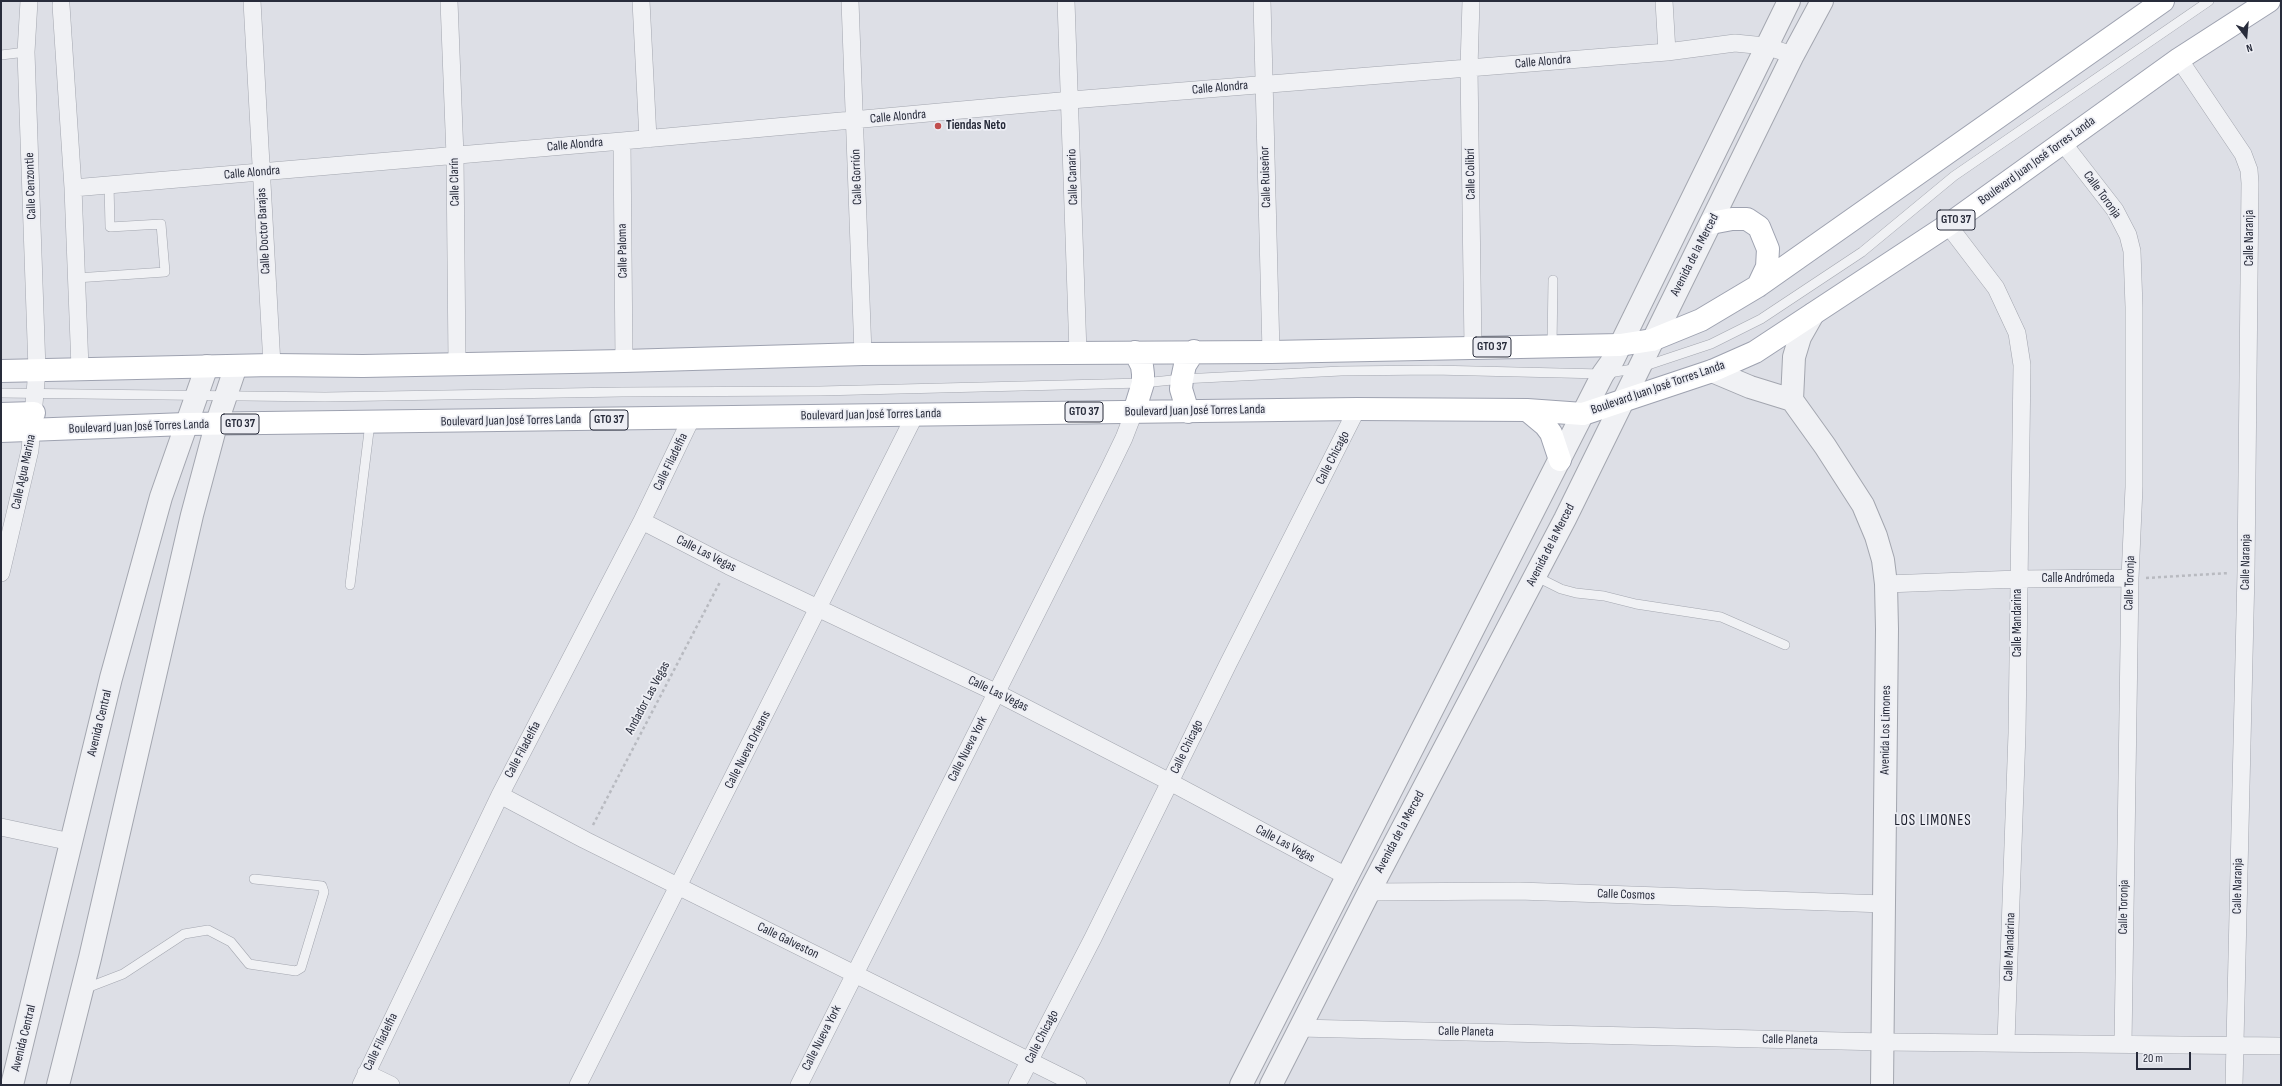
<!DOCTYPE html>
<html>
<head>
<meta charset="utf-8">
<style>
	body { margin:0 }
	#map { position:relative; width:2282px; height:1086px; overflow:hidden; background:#dddfe6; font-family:"Sofia Sans Condensed",sans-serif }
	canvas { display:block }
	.frame { position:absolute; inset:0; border:2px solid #282c3b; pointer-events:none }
	.north { position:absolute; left:2226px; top:16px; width:40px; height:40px; -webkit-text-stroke:3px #edeef4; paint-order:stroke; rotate:164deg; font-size:11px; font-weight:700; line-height:16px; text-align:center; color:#282c3b }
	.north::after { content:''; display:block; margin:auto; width:14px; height:18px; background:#282c3b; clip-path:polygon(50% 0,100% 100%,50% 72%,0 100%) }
	.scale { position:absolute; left:2136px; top:1052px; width:55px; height:18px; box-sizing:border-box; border:2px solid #282c3b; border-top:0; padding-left:5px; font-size:12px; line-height:14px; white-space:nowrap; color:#282c3b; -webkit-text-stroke:3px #edeef4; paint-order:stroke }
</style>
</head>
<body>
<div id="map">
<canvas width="2282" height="1086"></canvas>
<div class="frame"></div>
<div class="north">N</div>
<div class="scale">20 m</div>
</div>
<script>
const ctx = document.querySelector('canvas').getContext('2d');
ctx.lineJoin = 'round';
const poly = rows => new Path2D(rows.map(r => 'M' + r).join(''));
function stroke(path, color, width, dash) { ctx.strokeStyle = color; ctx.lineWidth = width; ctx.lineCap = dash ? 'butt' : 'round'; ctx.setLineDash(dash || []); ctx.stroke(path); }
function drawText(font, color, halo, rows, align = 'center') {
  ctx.font = font + ' "Sofia Sans Condensed",sans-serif'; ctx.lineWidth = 3.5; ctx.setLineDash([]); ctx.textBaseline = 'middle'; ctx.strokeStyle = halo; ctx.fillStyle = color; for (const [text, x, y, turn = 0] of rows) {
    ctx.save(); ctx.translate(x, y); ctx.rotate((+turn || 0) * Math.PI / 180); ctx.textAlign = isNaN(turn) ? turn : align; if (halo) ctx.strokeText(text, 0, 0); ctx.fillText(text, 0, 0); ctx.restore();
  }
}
const service = poly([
	[1,55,26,52],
	[76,278,165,272,161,224,110,227,109,184],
	[1552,346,1553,280],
	[1,393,325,397,622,392,820,391,1143,383,1182,379,1341,371,1433,370,1603,374,1639,368,1711,344,1761,319,1862,252,1954,176,2209,1],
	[1535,576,1561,589,1576,593,1604,596,1636,604,1721,617,1785,645],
	[350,585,370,423],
	[84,989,123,974,184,934,208,930,231,942,249,964,296,971,301,968,324,892,322,886,254,879]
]);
const minor = poly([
	[252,1,272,365],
	[449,1,455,156,457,362],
	[641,1,648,139],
	[850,1,863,354],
	[1066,1,1078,353],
	[1262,1,1271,352],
	[1471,1,1469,68,1473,347],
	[1664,1,1667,52],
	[61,5,73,188,80,368],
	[2179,59,2243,154,2249,170,2250,183,2246,572,2234,1085],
	[622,141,624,361],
	[2063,143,2115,210,2128,235,2132,251,2134,307,2134,487,2130,578,2123,1044],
	[73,188,622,141,1071,100,1667,52,1735,43,1765,46,1793,55],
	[1948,225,1996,288,2017,333,2022,365,2017,733,2006,1042],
	[642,521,729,566,997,693,1170,782,1348,877],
	[1,573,30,450,37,370,26,52,29,1],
	[1886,584,2018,579,2130,578],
	[500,795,585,840,1078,1085],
	[1,827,71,842],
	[1369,892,1519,891,1884,904],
	[1299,1028,1883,1042,2281,1046],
	[366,1073,391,1085],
	[361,1085,500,795,642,521,691,419],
	[578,1085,915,415],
	[799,1085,1109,469,1124,438,1134,412],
	[1017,1085,1093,938,1228,664,1357,409]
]);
const tertiary = poly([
	[1712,371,1750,387,1792,400,1825,446,1863,505,1876,536,1883,560,1886,584,1887,629,1882,1085],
	[1792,400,1794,357,1800,337,1813,314],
	[12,1085,111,678,161,497,207,366],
	[58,1085,90,958,192,515,216,425,236,366],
	[1241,1085,1603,374,1613,360,1789,1],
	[1271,1085,1369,892,1565,519,1793,55,1822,1]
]);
const primary = poly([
	[1711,223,1732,219,1747,219,1759,227,1768,249,1767,267,1758,286],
	[1,371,272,365,363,366,624,361,863,354,1271,352,1620,345,1652,340,1701,320,1758,286,2163,1],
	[1527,410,1545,425,1551,433,1560,460],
	[1134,412,1143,383,1143,374,1142,366,1135,352],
	[1188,412,1181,389,1182,379,1185,365,1194,351],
	[1,414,34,413],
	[1,431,186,424,1357,409,1527,410,1583,414,1712,371,1755,352,1948,225,2179,59,2269,1]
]);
stroke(service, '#a3a6af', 10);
stroke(minor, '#a3a6af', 18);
stroke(tertiary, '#a3a6af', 24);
stroke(primary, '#9ea2b0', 24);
stroke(poly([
	[2146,578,2229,573],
	[593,825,720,582]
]), '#b8bac0', 2.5, [3, 3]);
stroke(service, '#f0f1f4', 9);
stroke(minor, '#f0f1f4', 17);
stroke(tertiary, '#f0f1f4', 22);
stroke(primary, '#fff', 22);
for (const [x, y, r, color] of [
	[938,126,4,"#c04e4d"]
]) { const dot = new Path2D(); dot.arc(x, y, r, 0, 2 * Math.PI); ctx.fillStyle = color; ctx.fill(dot); stroke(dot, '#edeef4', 1.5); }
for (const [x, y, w] of [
	[1956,220,38],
	[1492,347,38],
	[1084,412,38],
	[609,420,38],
	[240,424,38]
]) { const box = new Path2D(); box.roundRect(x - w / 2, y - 10, w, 20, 3); ctx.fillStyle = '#edeef4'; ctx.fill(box); stroke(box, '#282c3b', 1); }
drawText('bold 12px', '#282c3b', null, [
	["GTO 37",1956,220],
	["GTO 37",1492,347],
	["GTO 37",1084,412],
	["GTO 37",609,420],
	["GTO 37",240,424]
]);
drawText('13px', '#282c3b', '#edeef4', [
	["Calle Alondra",1543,62,-5],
	["Calle Alondra",1220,88,-5],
	["Calle Alondra",898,117,-5],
	["Calle Alondra",575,145,-5],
	["Boulevard Juan José Torres Landa",2037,161,-36],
	["Calle Alondra",252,173,-5],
	["Calle Colibrí",1471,174,-91],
	["Calle Gorrión",857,177,-92],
	["Calle Canario",1073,177,-92],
	["Calle Ruiseñor",1266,177,-92],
	["Calle Clarín",455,182,-91],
	["Calle Cenzontle",31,186,-92],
	["Calle Toronja",2102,195,54],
	["Calle Doctor Barajas",264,231,-93],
	["Calle Naranja",2250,238,-90],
	["Calle Paloma",623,251,-91],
	["Avenida de la Merced",1695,255,-63],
	["Boulevard Juan José Torres Landa",1658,388,-19],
	["Boulevard Juan José Torres Landa",1195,411,-1],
	["Boulevard Juan José Torres Landa",871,415,-1],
	["Boulevard Juan José Torres Landa",511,421,-1],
	["Boulevard Juan José Torres Landa",139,427,-2],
	["Calle Chicago",1333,458,-63],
	["Calle Filadelfia",671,462,-64],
	["Calle Agua Marina",24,472,-78],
	["Avenida de la Merced",1551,545,-63],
	["Calle Las Vegas",706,554,27],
	["Calle Naranja",2246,562,-89],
	["Calle Andrómeda",2078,579],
	["Calle Toronja",2130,583,-88],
	["Calle Mandarina",2018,623,-90],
	["Calle Las Vegas",998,694,26],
	["Andador Las Vegas",648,698,-62],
	["Avenida Central",100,723,-76],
	["Avenida Los Limones",1886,730,-89],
	["Calle Chicago",1187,747,-64],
	["Calle Nueva York",968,749,-63],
	["Calle Filadelfia",523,750,-62],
	["Calle Nueva Orleans",748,750,-63],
	["Avenida de la Merced",1400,832,-62],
	["Calle Las Vegas",1285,844,28],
	["Calle Naranja",2238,886,-89],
	["Calle Cosmos",1626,895,2],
	["Calle Toronja",2124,907,-89],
	["Calle Galveston",788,941,26],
	["Calle Mandarina",2010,947,-88],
	["Calle Planeta",1466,1032,1],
	["Calle Chicago",1042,1037,-63],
	["Avenida Central",24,1038,-76],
	["Calle Nueva York",822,1038,-63],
	["Calle Planeta",1790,1040,1],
	["Calle Filadelfia",381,1042,-64]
]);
drawText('bold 13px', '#282c3b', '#edeef4', [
	["Tiendas Neto",946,126]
], 'left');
ctx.letterSpacing = '1px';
drawText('15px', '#1b1e2b', '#edeef4', [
	["LOS LIMONES",1933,821]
]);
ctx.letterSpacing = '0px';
</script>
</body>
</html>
